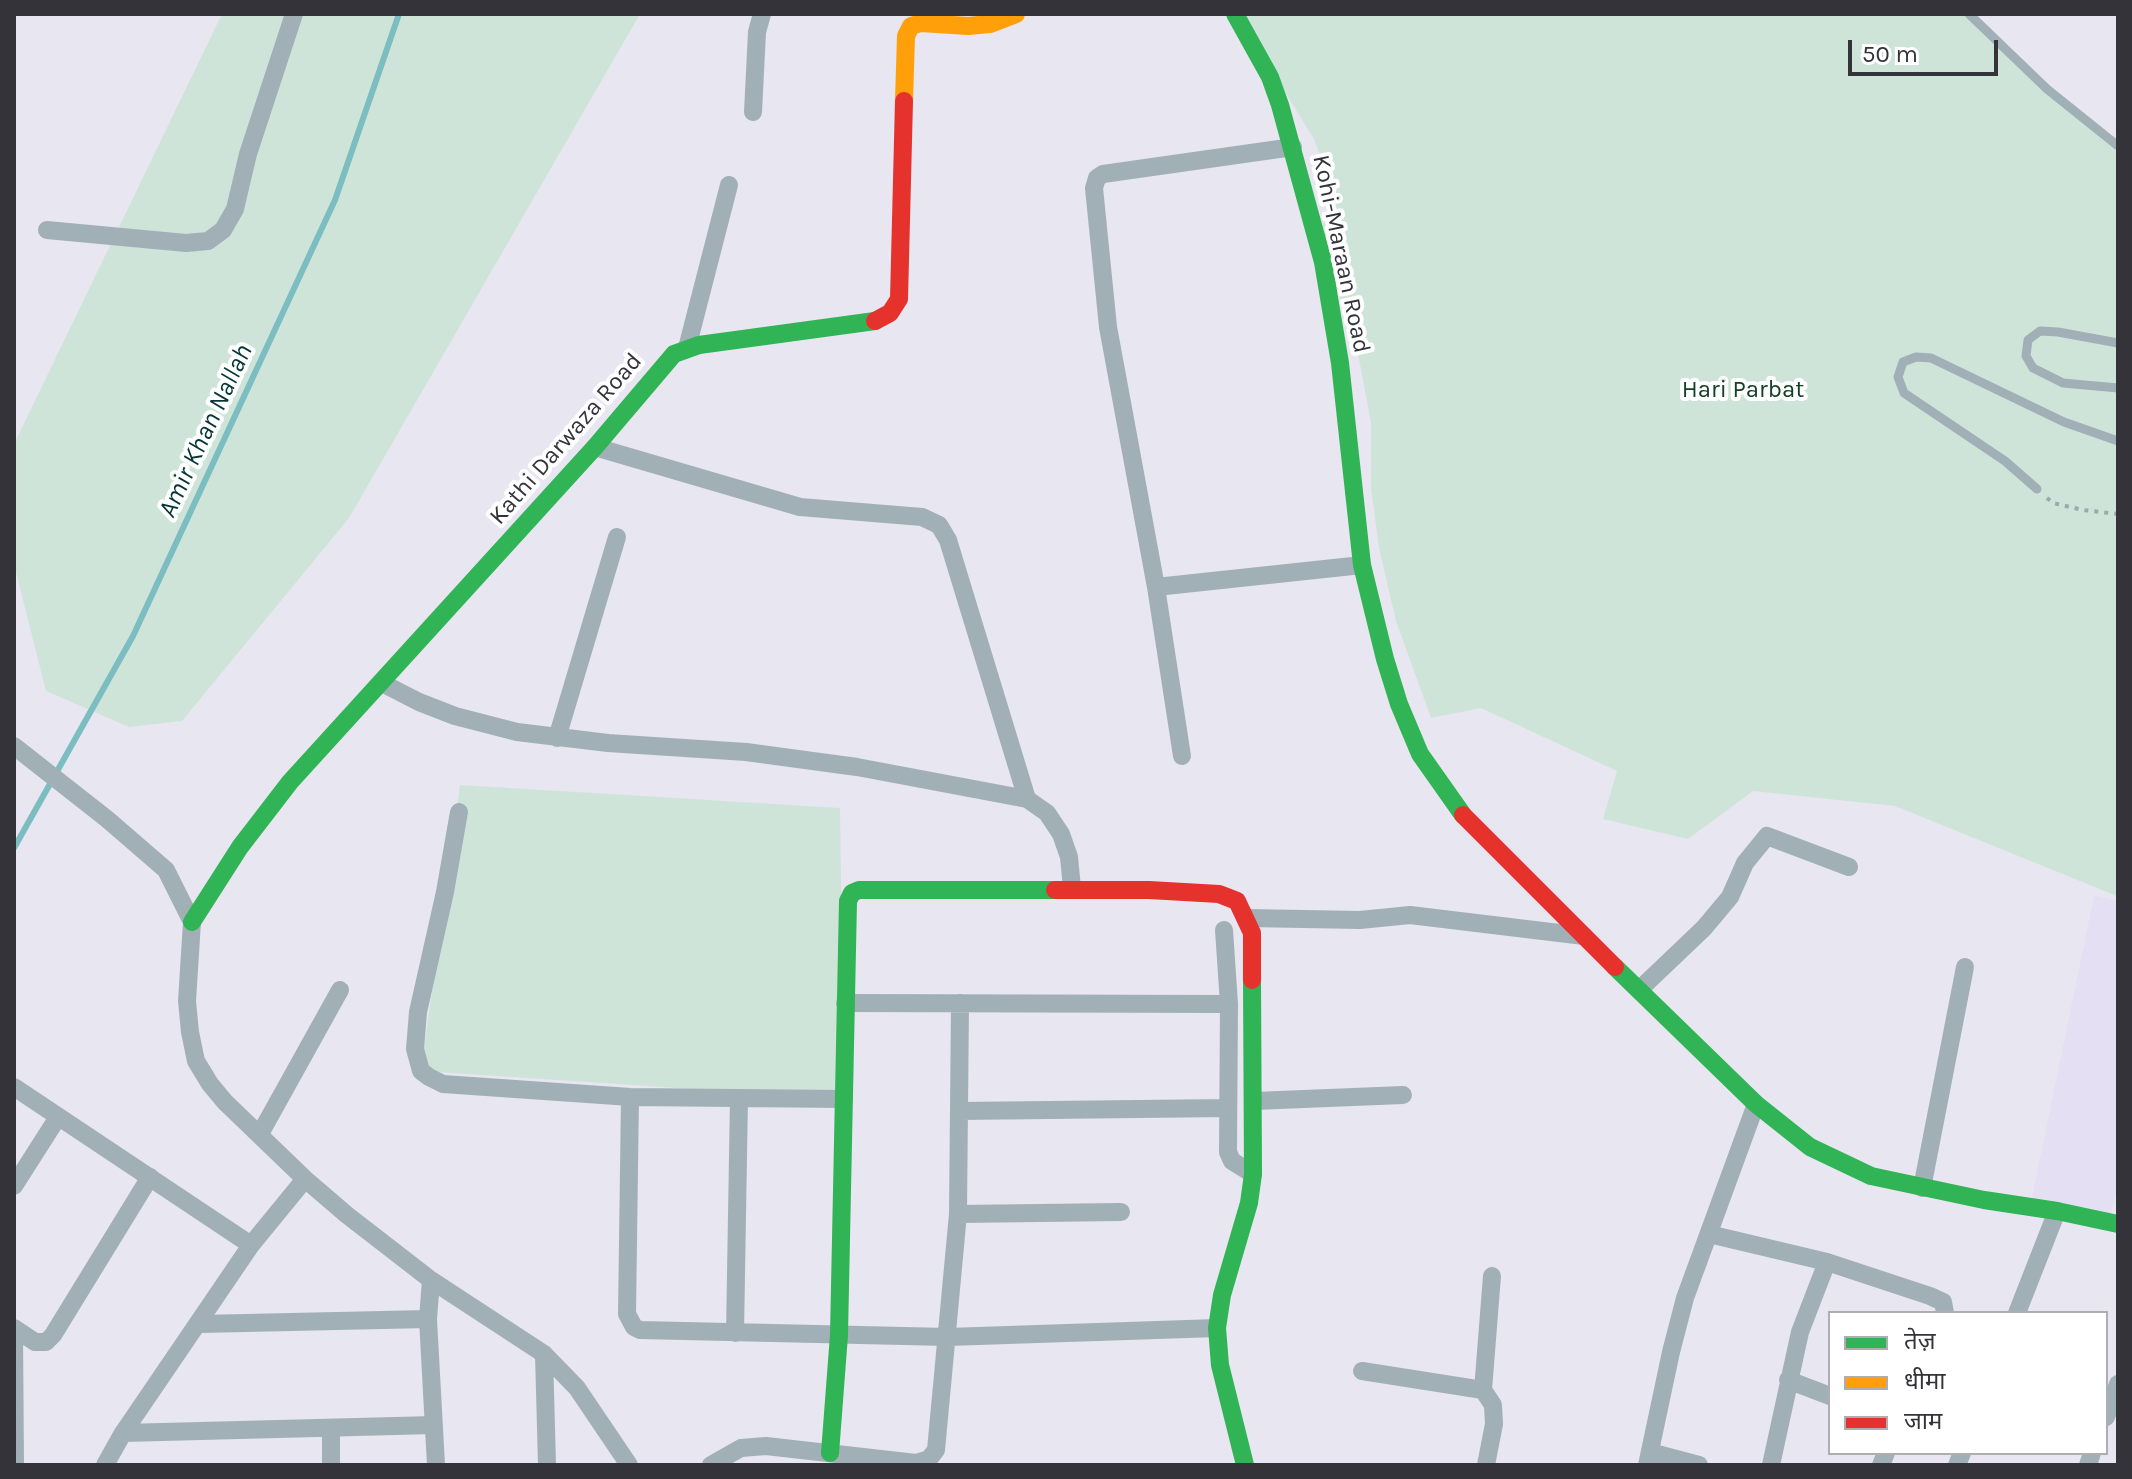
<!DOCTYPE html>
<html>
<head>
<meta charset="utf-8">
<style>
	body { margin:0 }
	#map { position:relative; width:2132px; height:1479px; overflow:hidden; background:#e8e6f0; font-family:Karla,"Noto Sans Devanagari",sans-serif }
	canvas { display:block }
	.frame { position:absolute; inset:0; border:16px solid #34333a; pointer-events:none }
	.legend { position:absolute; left:1828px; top:1311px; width:280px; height:144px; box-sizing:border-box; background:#fff; border:2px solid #aeadb0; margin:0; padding:10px 14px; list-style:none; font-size:24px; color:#34333a }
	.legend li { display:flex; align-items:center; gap:16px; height:40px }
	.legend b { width:40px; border:2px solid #aeadb0 }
	.scale { position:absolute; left:1848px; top:40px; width:150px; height:36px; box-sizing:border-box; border:4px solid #34333a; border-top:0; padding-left:10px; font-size:24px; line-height:28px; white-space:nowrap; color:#34333a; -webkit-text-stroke:6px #fff; paint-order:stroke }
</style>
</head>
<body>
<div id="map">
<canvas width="2132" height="1479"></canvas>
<div class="frame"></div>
<ul class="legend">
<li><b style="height:10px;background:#30b455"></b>तेज़</li>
<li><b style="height:10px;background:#ff9f0a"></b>धीमा</li>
<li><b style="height:10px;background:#e5322d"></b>जाम</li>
</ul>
<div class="scale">50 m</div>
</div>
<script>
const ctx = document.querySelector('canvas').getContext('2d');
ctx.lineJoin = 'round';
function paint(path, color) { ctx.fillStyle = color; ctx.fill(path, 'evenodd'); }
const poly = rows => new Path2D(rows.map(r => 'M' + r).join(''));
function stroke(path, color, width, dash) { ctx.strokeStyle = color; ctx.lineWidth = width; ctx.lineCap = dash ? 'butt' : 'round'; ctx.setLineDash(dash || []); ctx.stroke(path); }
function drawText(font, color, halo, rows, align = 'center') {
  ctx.font = font + ' Karla,sans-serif'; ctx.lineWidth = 8; ctx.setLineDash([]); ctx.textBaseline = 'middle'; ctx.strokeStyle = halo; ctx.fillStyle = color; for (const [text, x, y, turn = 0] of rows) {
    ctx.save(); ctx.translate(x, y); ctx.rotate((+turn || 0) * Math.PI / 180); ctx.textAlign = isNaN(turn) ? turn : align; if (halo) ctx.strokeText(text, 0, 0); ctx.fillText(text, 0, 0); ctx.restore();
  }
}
paint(poly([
	[2094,896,2118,901,2118,1185,2110,1217,2032,1198]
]), '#e4dff2');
paint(poly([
	[222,14,640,14,349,518,182,721,129,727,46,691,16,572,16,440],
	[1237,14,1973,14,2095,128,2118,141,2117,896,1895,806,1753,791,1688,839,1603,819,1617,771,1481,708,1431,718,1396,621,1379,548,1371,488,1371,423,1353,327,1317,241,1334,194,1314,139],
	[460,785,840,808,844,1099,421,1071]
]), '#cfe4d9');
stroke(poly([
	[14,848,133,636,335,200,399,14]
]), '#7cbdc1', 6);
stroke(poly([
	[2047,498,2053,503,2083,510,2118,514]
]), '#9da8ae', 4, [4, 6]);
stroke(poly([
	[1969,14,2047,89,2118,146],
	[2118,343,2058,332,2040,331,2028,340,2026,356,2033,368,2063,383,2118,388],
	[2037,489,2005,461,1904,393,1898,377,1903,362,1916,357,1931,358,2064,422,2118,441]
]), '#a1b0b7', 9);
stroke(poly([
	[753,112,757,32,762,14],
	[47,230,186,243,208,241,223,230,235,209,248,154,294,14],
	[687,348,729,185],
	[595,447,800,507,922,517,939,525,948,540,1027,799],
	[1156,587,1362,565],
	[382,683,419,702,455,716,517,732,608,743,746,752,857,767,1027,799,1047,813,1061,834,1069,857,1072,888],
	[557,738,617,537],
	[14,746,107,819,166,870,192,922,187,1001,190,1032,196,1061,210,1084,225,1102,305,1179,347,1215,431,1280,544,1354,577,1388,629,1465],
	[1182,756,1156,587,1108,327,1094,188,1097,178,1103,174,1293,147],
	[459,812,445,892,418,1012,415,1049,421,1071,429,1077,443,1084,630,1097,844,1099],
	[1246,918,1360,920,1410,915,1584,936],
	[1224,930,1229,1004,1228,1152,1232,1161,1253,1174],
	[1639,990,1704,928,1730,897,1745,863,1767,836,1849,867],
	[845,1003,1229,1004],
	[14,1087,251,1245],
	[630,1097,627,1314,634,1327,640,1330,948,1337,1217,1328],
	[1254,1101,1403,1095],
	[960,1111,1228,1108],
	[260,1134,340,990],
	[14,1186,58,1117],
	[1922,1188,1965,967],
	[958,1214,1121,1212],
	[1709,1234,1827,1262,1930,1296,1943,1302,1945,1313],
	[431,1280,428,1319,436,1465],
	[2017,1313,2057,1211],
	[200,1324,428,1319],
	[14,1328,35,1342,46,1342,53,1335,150,1177],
	[14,1328,15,1465],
	[735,1333,739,1098],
	[544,1354,547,1465],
	[1362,1371,1483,1390,1493,1405,1494,1424,1486,1465],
	[1788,1380,1830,1396],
	[1483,1390,1492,1276],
	[2106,1417,2118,1384],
	[331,1429,331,1465],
	[123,1433,434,1425],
	[1650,1452,1699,1465],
	[105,1465,123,1433,251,1245,305,1179],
	[711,1465,741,1448,766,1446,916,1463,929,1459,936,1450,958,1214,960,1003],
	[1647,1465,1671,1352,1685,1298,1756,1104],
	[1771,1465,1800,1332,1827,1262],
	[1881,1465,1886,1453],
	[1957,1465,1962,1453],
	[2088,1465,2092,1453]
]), '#a1b0b7', 18);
stroke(poly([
	[1235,14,1270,77,1280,105,1323,262,1340,363,1362,565,1385,659,1399,704,1420,754,1463,815],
	[192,922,240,847,290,782,595,447,674,354,699,345,875,321],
	[1615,967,1756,1104,1810,1147,1871,1176,1984,1200,2057,1211,2118,1224],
	[830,1453,839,1335,848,901,852,893,859,890,1055,890],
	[1245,1465,1220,1365,1217,1328,1222,1295,1249,1203,1253,1174,1252,980]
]), '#30b455', 18);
stroke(poly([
	[904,101,906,36,911,26,921,23,968,26,990,24,1016,14]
]), '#ff9f0a', 18);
stroke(poly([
	[875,321,890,313,899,299,904,101],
	[1463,815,1615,967],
	[1055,890,1149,890,1219,894,1237,901,1252,933,1252,980]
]), '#e5322d', 18);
drawText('24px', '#34333a', '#fff', [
	["Kohi-Maraan Road",1341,254,78],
	["Kathi Darwaza Road",566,439,-49]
]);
drawText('24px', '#124125', '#fff', [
	["Hari Parbat",1743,390]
]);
drawText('italic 26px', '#063536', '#fff', [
	["Amir Khan Nallah",206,431,-65]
]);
</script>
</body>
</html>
